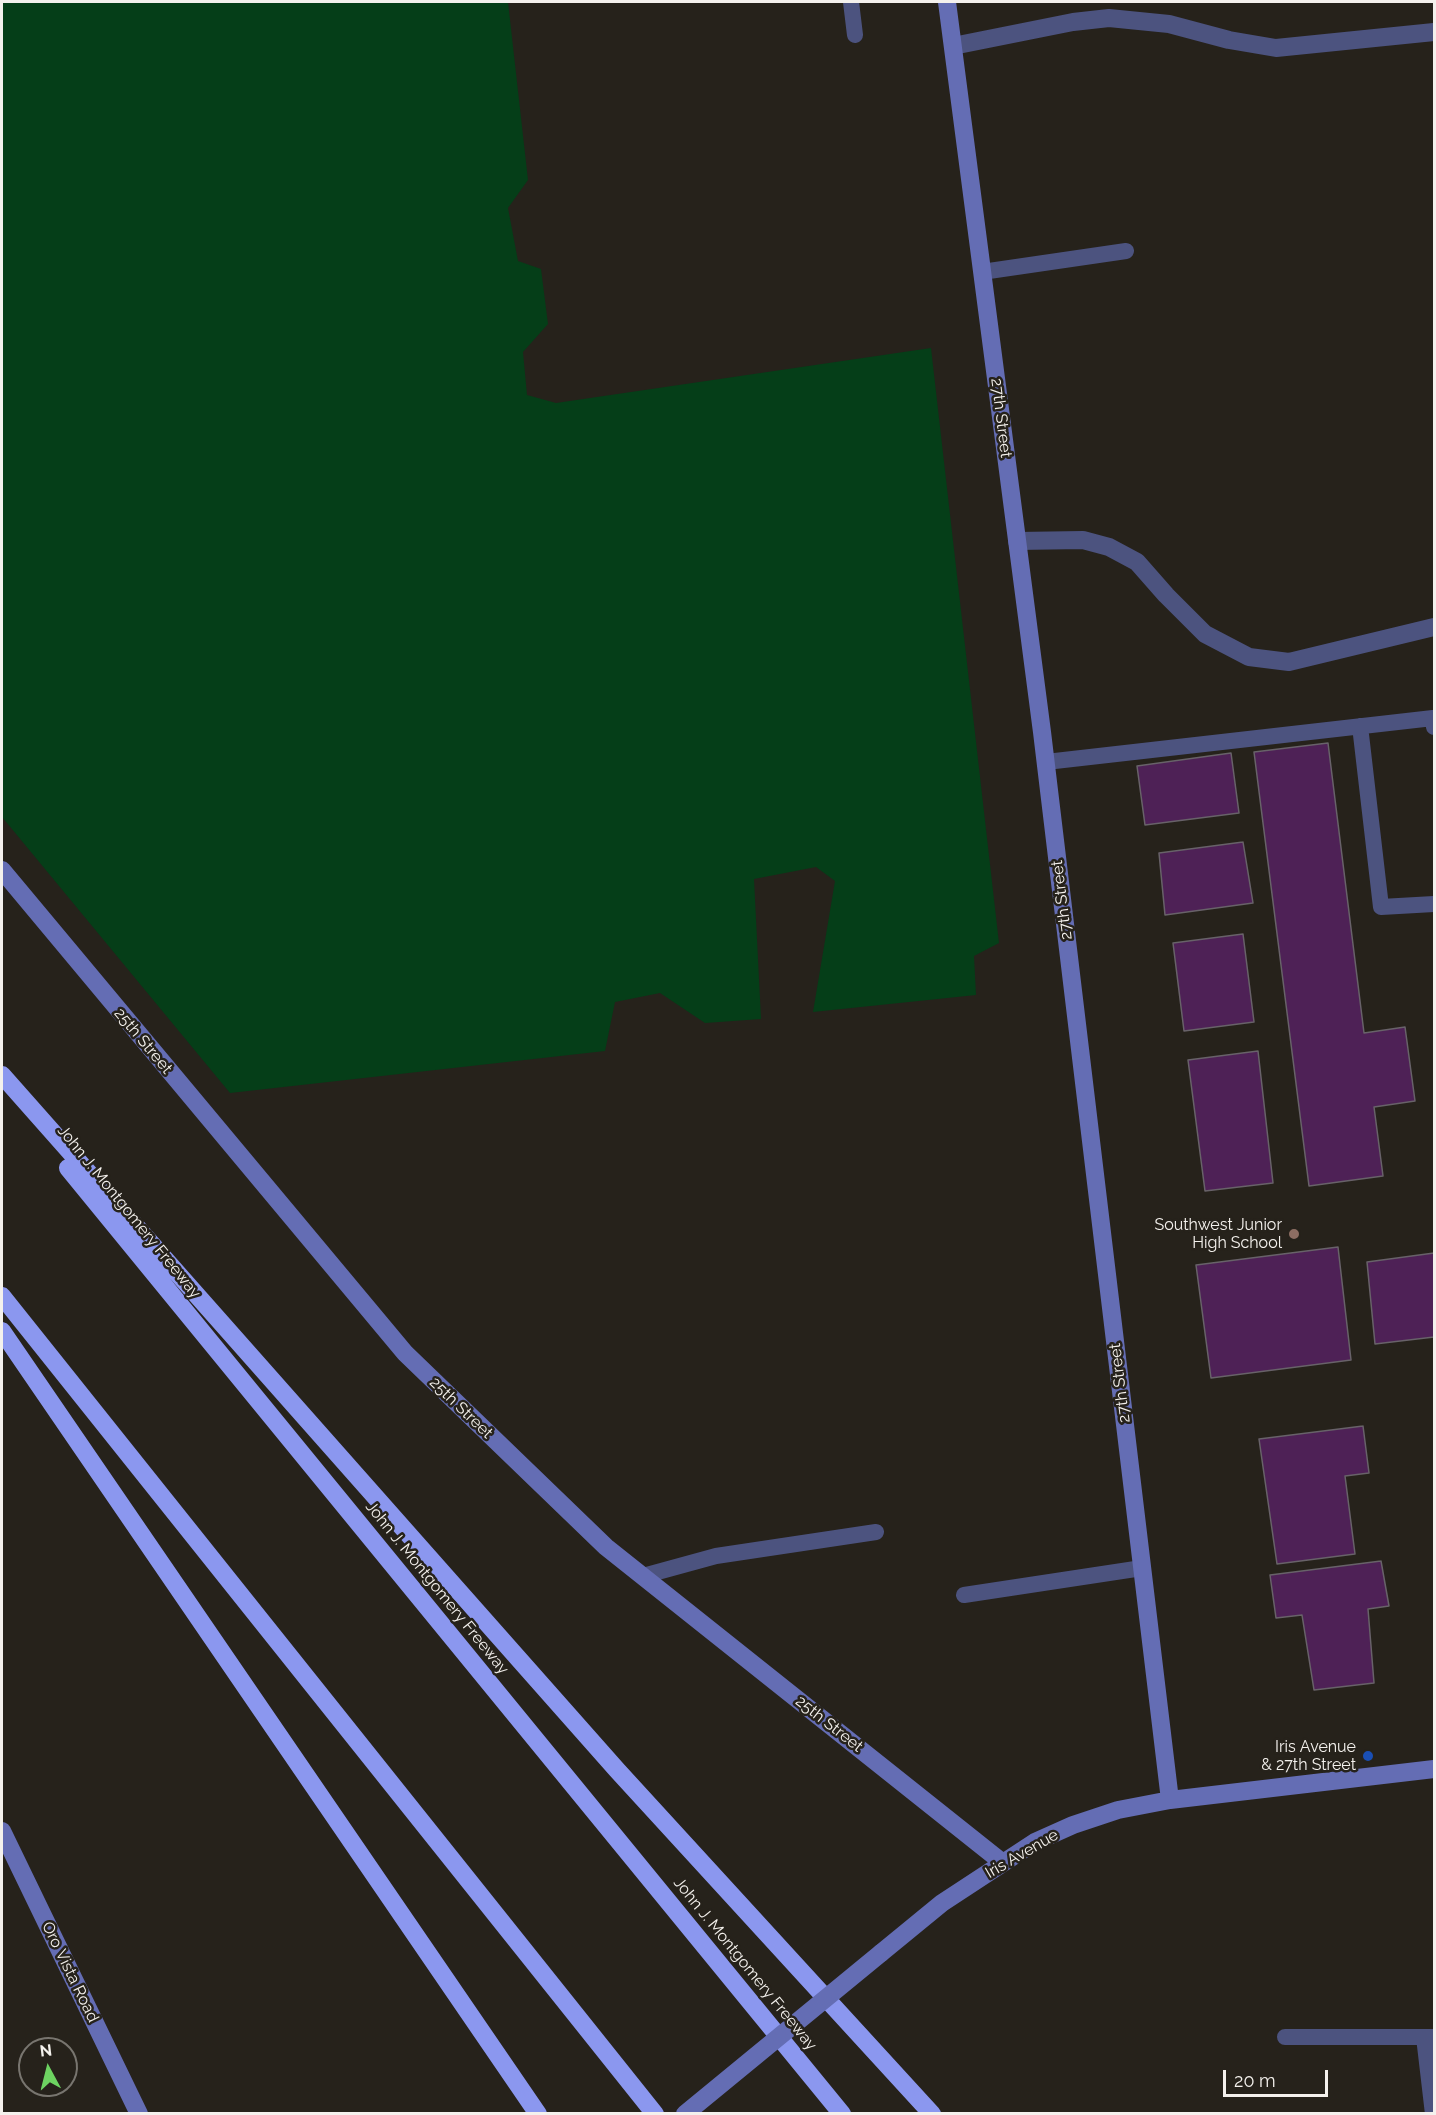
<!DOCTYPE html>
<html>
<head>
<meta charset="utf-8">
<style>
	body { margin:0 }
	#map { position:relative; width:1436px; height:2115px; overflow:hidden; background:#26221b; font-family:Raleway,sans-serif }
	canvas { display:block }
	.frame { position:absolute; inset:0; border:3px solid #f4f1ed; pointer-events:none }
	.north { position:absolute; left:18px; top:2037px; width:60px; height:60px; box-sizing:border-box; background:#26221b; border:2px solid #78756f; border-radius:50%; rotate:353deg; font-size:16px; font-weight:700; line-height:24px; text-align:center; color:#f4f1ed }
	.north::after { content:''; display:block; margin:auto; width:21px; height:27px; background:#6dd361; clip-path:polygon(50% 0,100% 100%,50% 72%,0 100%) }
	.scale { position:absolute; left:1223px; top:2070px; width:105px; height:27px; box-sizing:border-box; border:3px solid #f4f1ed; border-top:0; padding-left:8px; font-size:18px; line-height:21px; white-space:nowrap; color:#f4f1ed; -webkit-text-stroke:4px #26221b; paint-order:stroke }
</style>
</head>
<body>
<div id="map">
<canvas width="1436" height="2115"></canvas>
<div class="frame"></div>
<div class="north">N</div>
<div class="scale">20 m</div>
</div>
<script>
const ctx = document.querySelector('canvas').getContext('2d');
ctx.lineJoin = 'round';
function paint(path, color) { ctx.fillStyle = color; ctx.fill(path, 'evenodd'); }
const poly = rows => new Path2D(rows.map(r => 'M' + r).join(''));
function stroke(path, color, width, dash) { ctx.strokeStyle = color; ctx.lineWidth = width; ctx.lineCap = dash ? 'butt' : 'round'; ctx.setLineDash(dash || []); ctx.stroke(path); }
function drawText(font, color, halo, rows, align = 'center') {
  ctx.font = font + ' Raleway,sans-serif'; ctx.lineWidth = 5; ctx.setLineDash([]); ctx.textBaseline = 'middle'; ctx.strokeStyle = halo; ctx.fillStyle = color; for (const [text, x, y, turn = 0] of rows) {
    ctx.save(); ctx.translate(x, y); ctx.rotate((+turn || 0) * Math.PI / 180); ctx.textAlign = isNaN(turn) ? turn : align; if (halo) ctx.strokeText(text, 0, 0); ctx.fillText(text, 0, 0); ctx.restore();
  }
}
paint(poly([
	[2,2,508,2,528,180,508,208,518,261,541,269,548,324,523,352,527,395,556,403,931,348,999,943,974,956,976,995,813,1012,835,881,816,867,754,879,761,1019,705,1023,660,993,615,1002,605,1051,230,1093,2,817]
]), '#053e18');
const building = poly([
	[1328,743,1364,1033,1405,1027,1415,1101,1374,1107,1383,1176,1309,1186,1254,752,1328,743],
	[1231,753,1239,813,1145,825,1137,766,1231,753],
	[1243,842,1253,903,1165,915,1159,853,1243,842],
	[1243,934,1254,1022,1184,1031,1173,943,1243,934],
	[1258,1051,1273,1183,1205,1191,1188,1060,1258,1051],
	[1338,1247,1351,1360,1211,1378,1196,1265,1338,1247],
	[1434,1253,1434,1337,1375,1344,1367,1262,1434,1253],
	[1363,1426,1369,1473,1345,1476,1355,1554,1277,1564,1259,1439,1363,1426],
	[1381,1561,1389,1606,1368,1609,1374,1683,1314,1690,1302,1615,1276,1618,1270,1575,1381,1561]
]);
paint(building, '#4e2156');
stroke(building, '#686269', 1.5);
stroke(poly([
	[851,2,855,35],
	[982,272,1126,251],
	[1360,726,1381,907,1434,904],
	[1046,762,1433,718,1434,727],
	[643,1576,716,1556,876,1532],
	[964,1595,1142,1568],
	[1285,2037,1434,2037],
	[1424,2037,1433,2114]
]), '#4c537f', 16);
stroke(poly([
	[953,46,1073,22,1109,18,1169,24,1229,40,1276,48,1434,32],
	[1017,541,1083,540,1109,547,1137,562,1166,595,1205,634,1249,657,1289,662,1434,627]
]), '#4c537f', 18);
stroke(poly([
	[947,2,1042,732,1170,1800],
	[2,870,405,1353,606,1547,1003,1863],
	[2,1831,139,2114],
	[881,1953,942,1903,1035,1842,1073,1825,1118,1810,1170,1800,1434,1769]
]), '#646db4', 18);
stroke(poly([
	[2,1075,617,1770,932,2114],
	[68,1168,842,2114],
	[2,1296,655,2114],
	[2,1331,538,2114]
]), '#8b97ef', 18);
stroke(poly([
	[685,2114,881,1953]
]), '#646db4', 18);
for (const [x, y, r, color] of [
	[1294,1234,6,"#8d6e63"],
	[1368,1756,6,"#1a4fb4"]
]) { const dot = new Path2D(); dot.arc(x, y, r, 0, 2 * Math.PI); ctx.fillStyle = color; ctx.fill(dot); stroke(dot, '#26221b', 2); }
drawText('16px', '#f4f1ed', '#26221b', [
	["27th Street",1001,418,83],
	["27th Street",1062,900,-97],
	["25th Street",143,1041,50],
	["John J. Montgomery Freeway",129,1212,51],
	["27th Street",1120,1383,-97],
	["25th Street",461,1408,44],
	["John J. Montgomery Freeway",437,1588,51],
	["25th Street",829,1724,38],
	["Iris Avenue",1022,1854,-30],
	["John J. Montgomery Freeway",745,1964,51],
	["Oro Vista Road",70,1972,64]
]);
drawText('16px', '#f4f1ed', '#26221b', [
	["Southwest Junior",1282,1225],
	["High School",1282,1243],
	["Iris Avenue",1356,1747],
	["& 27th Street",1356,1765]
], 'right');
</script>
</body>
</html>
